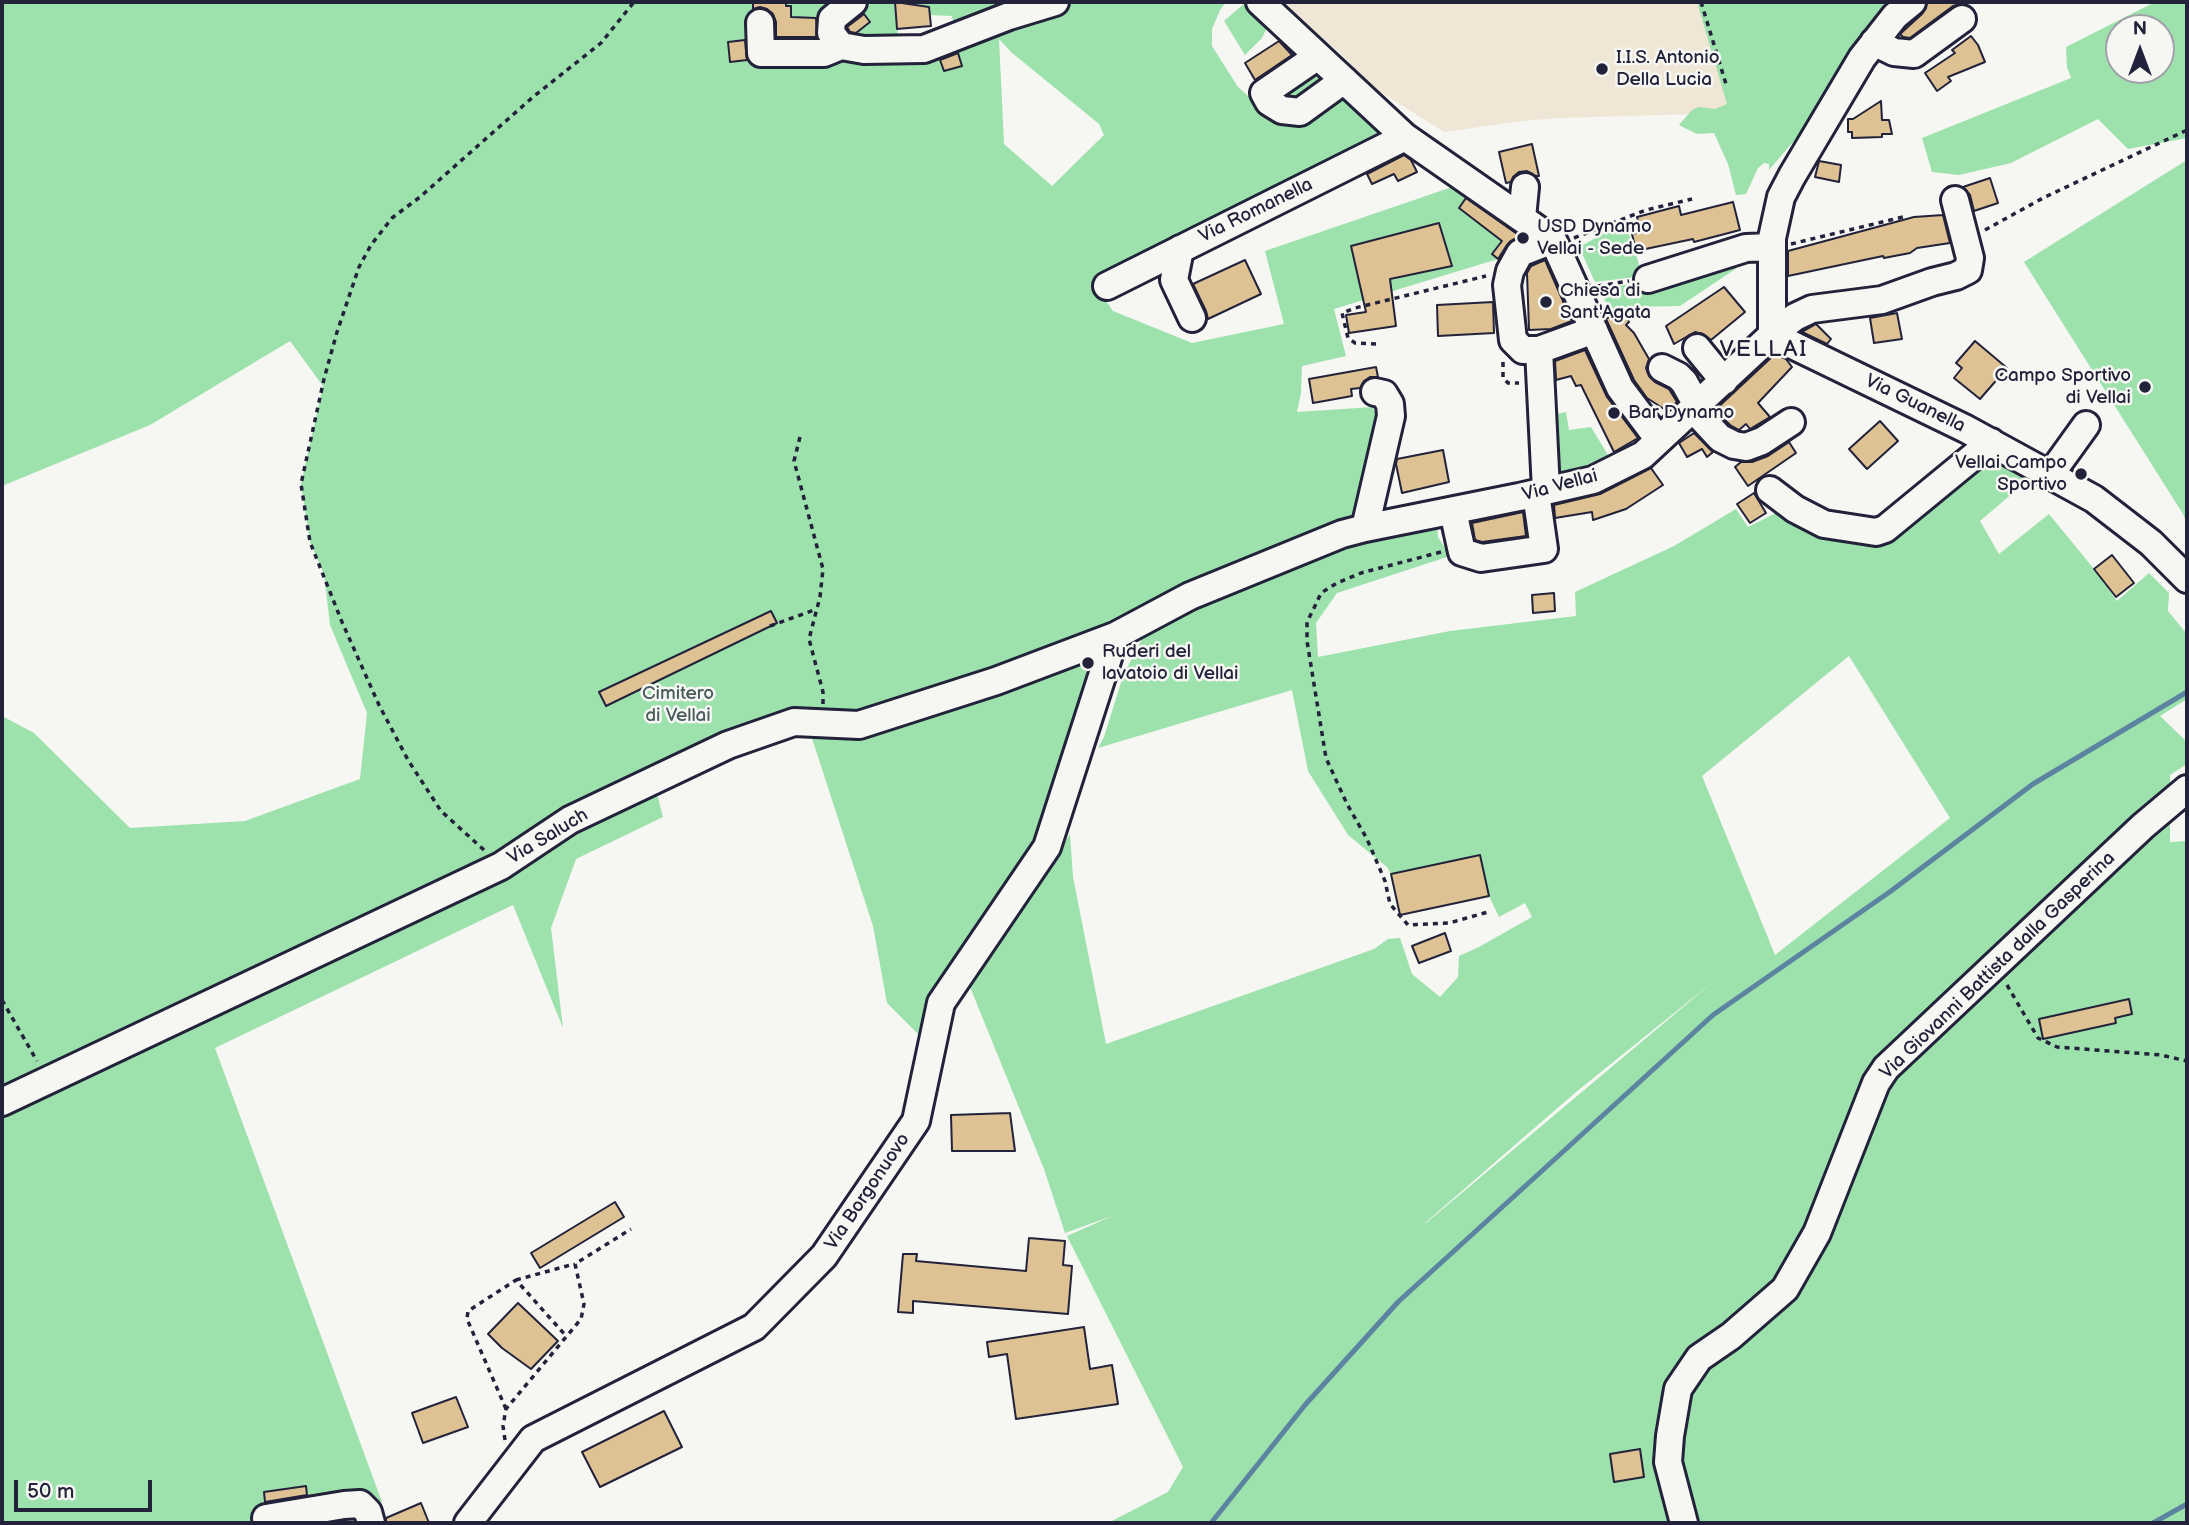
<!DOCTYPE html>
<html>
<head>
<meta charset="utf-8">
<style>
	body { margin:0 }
	#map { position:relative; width:2189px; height:1525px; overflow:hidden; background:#f6f6f2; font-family:"Balsamiq Sans",sans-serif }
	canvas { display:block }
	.frame { position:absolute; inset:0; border:4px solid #22223b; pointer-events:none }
	.north { position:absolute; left:2105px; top:14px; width:70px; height:70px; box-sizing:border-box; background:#f6f6f2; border:2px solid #a1a1a9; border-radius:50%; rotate:0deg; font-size:19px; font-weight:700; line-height:28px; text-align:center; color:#22223b }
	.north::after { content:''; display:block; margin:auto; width:24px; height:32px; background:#22223b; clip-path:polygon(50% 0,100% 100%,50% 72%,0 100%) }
	.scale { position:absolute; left:14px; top:1480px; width:138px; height:32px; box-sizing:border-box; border:4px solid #22223b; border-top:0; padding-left:9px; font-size:21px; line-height:24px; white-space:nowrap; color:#22223b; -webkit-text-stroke:5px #f6f6f2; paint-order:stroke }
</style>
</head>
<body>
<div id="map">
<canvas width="2189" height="1525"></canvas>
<div class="frame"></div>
<div class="north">N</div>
<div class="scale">50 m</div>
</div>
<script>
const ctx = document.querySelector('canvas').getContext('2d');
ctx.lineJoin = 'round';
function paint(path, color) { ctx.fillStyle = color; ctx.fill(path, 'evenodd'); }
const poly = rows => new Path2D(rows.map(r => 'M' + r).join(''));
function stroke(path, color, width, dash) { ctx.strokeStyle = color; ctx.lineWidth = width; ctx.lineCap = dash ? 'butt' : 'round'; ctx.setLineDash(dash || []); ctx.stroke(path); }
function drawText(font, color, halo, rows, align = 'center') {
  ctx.font = font + ' "Balsamiq Sans",sans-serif'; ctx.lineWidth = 5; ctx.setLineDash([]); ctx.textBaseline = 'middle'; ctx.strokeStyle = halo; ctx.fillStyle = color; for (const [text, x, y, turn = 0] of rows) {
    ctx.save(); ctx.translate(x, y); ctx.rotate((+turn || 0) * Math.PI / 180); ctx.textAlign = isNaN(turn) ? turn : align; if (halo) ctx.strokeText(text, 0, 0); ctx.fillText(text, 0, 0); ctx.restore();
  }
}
paint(poly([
	[1277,2,1903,2,1730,113,1560,118,1522,121,1444,132,1368,84,1342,54]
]), '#efe6d6');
paint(poly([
	[2,2,753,2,753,23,749,39,939,55,944,71,962,66,957,49,1014,19,1072,2,1226,2,1220,10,1212,29,1212,46,1238,87,1257,104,1336,93,1391,134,1391,139,1090,284,1104,298,1113,311,1192,343,1284,324,1265,251,1458,185,1473,189,1459,208,1502,241,1492,254,1498,259,1334,309,1346,356,1302,366,1301,393,1297,412,1373,407,1380,429,1361,516,1315,529,1237,560,1167,594,1070,646,853,721,837,711,855,735,1075,651,1095,668,1038,845,928,1001,920,1036,887,1003,873,926,809,729,655,786,663,817,576,859,551,928,563,1028,513,905,215,1048,382,1502,364,1500,360,1523,2,1523,2,716,34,733,130,828,245,821,360,779,367,713,330,625,324,574,310,542,301,484,323,386,290,341,150,425,2,486],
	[999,39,1011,52,1099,124,1104,135,1052,186,1004,144],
	[786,2,847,2,818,19,791,17,791,6,786,6],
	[873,2,1030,2,955,31,952,16,930,15,929,6,896,2,898,42,845,41,870,22,861,11],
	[1246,2,1271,19,1262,38,1245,55,1224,21],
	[1697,2,1903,2,1825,108,1815,108,1804,129,1803,136,1792,143,1769,170,1769,164,1764,163,1758,168,1746,194,1736,195,1728,164,1714,133,1697,134,1679,125,1691,111,1698,107,1715,109,1727,104],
	[2155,2,2187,2,2187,138,2128,149,2098,119,2011,163,1959,175,1932,172,1922,138,2071,78,2067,67,2066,47],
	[2119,28,2161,28,2161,70,2119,70],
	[1318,71,1330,87,1301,107,1283,97,1284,91],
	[2187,160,2187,524,2183,514,2024,262],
	[1625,222,1643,276,1595,282,1579,247],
	[1728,257,1737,268,1680,306,1624,307,1611,313,1599,288,1648,282],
	[1566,412,1569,430,1591,427,1608,455,1570,473,1555,477,1548,416],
	[1985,455,2027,481,1980,521,1999,554,2049,514,2094,569,2117,601,2149,573,2169,593,2168,611,2187,634,2187,699,2160,716,2187,742,2187,764,2170,775,2170,842,2187,841,2187,1523,1108,1523,1168,1492,1183,1467,1067,1236,1112,1216,1065,1233,1044,1169,970,987,1070,834,1073,877,1106,1044,1374,949,1388,939,1400,938,1412,974,1440,997,1458,977,1459,956,1479,947,1532,917,1525,903,1499,917,1489,896,1480,855,1391,874,1387,867,1348,835,1308,771,1292,690,1098,748,1104,737,1123,676,1147,629,1304,556,1437,522,1438,537,1450,556,1337,593,1316,623,1318,657,1450,631,1576,616,1575,592,1674,546,1736,509,1748,527,1776,513,1826,533,1876,539],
	[1849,656,1950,818,1775,955,1702,776],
	[1714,981,1426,1223,1425,1223,1576,1092]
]), '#9de1ac');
stroke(poly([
	[1211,1523,1305,1405,1398,1302,1713,1015,1891,891,2033,784,2187,692],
	[2153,1523,2187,1504]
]), '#5c83a0', 5);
const building = poly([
	[753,2,786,2,786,6,791,6,791,17,816,18,817,37,776,37,776,22,773,14,767,9,760,7,753,9,753,2],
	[895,2,929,7,931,26,897,29,895,2],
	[1927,2,1969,2,1953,6,1910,38,1903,37,1900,34,1922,14,1926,8,1927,2],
	[864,14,870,22,856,33,850,32,847,27,864,14],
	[1971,36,1978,45,1985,62,1948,77,1951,81,1937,91,1925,73,1955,53,1952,50,1971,36],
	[745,40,747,60,730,62,728,42,745,40],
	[1279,41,1292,55,1255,80,1245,63,1279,41],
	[958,53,962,66,944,71,940,60,958,53],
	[1881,101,1882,120,1889,120,1892,134,1882,134,1882,137,1852,138,1852,132,1848,132,1848,119,1853,119,1881,101],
	[1532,144,1539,176,1536,176,1527,171,1519,172,1513,177,1511,182,1506,183,1499,152,1532,144],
	[1404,155,1411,160,1417,172,1398,181,1394,174,1372,184,1367,174,1404,155],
	[1819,161,1841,165,1839,182,1815,177,1819,161],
	[1990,178,1998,203,1974,211,1970,195,1963,187,1990,178],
	[1466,198,1520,236,1507,245,1498,259,1492,254,1502,241,1459,208,1466,198],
	[1733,202,1740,230,1694,242,1693,239,1636,251,1632,234,1641,232,1637,217,1679,206,1681,215,1733,202],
	[1943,215,1950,243,1917,248,1910,253,1884,258,1883,256,1788,276,1788,251,1914,217,1943,215],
	[1439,223,1452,266,1390,279,1396,326,1349,333,1346,315,1366,312,1351,246,1439,223],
	[1245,260,1261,294,1208,319,1206,311,1193,284,1245,260],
	[1545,260,1563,301,1564,310,1567,310,1572,321,1551,329,1529,330,1527,273,1531,266,1545,260],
	[1724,287,1745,312,1711,340,1703,334,1695,332,1674,344,1666,326,1724,287],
	[1493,302,1494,333,1438,336,1437,305,1493,302],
	[1624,309,1629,322,1626,325,1634,333,1649,359,1646,368,1649,376,1655,382,1669,389,1677,402,1667,411,1647,398,1634,380,1606,319,1624,309],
	[1897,313,1902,339,1874,343,1870,318,1897,313],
	[1816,324,1831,339,1827,344,1802,332,1816,324],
	[1975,341,2007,368,1980,399,1954,378,1962,368,1956,363,1975,341],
	[1585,350,1607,397,1638,438,1614,452,1581,385,1576,386,1571,376,1556,380,1555,361,1585,350],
	[1775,354,1786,359,1792,367,1758,403,1770,417,1750,429,1746,424,1739,430,1730,425,1715,410,1775,354],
	[1376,367,1378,377,1370,377,1364,381,1360,388,1351,389,1352,396,1313,403,1309,379,1376,367],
	[1880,421,1898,441,1867,469,1849,449,1880,421],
	[1694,433,1713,452,1707,457,1702,449,1687,457,1679,443,1694,433],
	[1789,442,1796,453,1748,486,1735,467,1741,462,1752,462,1768,456,1789,442],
	[1443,450,1449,482,1402,493,1396,464,1397,459,1443,450],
	[1651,468,1663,485,1626,509,1593,520,1592,512,1555,518,1554,505,1600,494,1651,468],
	[1754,493,1766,513,1750,523,1737,504,1754,493],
	[1523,512,1526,536,1482,542,1475,540,1472,523,1523,512],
	[2112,555,2134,583,2116,597,2094,569,2112,555],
	[1554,593,1555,611,1533,613,1532,595,1554,593],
	[771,611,777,623,606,706,599,692,771,611],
	[1480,855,1489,896,1400,915,1391,874,1480,855],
	[1445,933,1451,951,1419,963,1412,946,1445,933],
	[2129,999,2132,1014,2115,1018,2116,1023,2043,1039,2039,1019,2129,999],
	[1010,1113,1015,1151,952,1151,951,1115,1010,1113],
	[615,1202,624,1217,540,1268,531,1253,615,1202],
	[1029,1238,1065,1241,1063,1265,1072,1266,1068,1314,913,1301,913,1313,898,1312,903,1254,917,1254,916,1261,1026,1271,1029,1238],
	[518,1303,558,1341,531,1369,502,1348,488,1334,518,1303],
	[1084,1327,1090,1369,1112,1365,1118,1404,1016,1419,1007,1354,989,1357,987,1342,1084,1327],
	[456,1397,468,1427,423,1443,412,1413,456,1397],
	[664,1411,682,1447,600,1487,582,1452,664,1411],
	[1640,1449,1644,1477,1614,1482,1610,1454,1640,1449],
	[306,1486,307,1495,265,1502,264,1492,306,1486],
	[421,1503,429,1523,386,1523,386,1518,421,1503]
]);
paint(building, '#dfc293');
stroke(building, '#22223b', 2);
const minor = poly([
	[853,2,832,19,831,33,841,46,864,50,924,49,1009,16,1055,2],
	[1260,2,1405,137,1553,240,1620,388,1659,440],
	[760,23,761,53,824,53,841,46],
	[1874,42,1894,52,1914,54,1962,19],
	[1318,56,1264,93,1269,102,1282,110,1300,112,1344,80],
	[1522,218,1525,187],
	[1553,240,1520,253,1510,271,1507,285,1513,340,1523,350,1539,350,1594,330],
	[1180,249,1174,280,1192,318],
	[1648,279,1746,248,1772,247],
	[1107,286,1405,137],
	[1772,335,1966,429,2094,499,2151,543,2187,579],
	[1772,335,1772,238,1781,197,1792,176,1862,58,1895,16,1912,2],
	[1697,348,1724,381],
	[1539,350,1546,490],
	[1662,368,1678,376,1684,382,1697,405],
	[1693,409,1720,438,1734,445,1746,447,1762,441,1791,422],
	[2050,475,2086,425],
	[1770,490,1795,509,1824,524,1876,532,1885,529,1991,442],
	[1453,511,1462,552,1481,558,1544,549,1536,493],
	[1365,528,1391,416,1390,404,1384,394,1375,392],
	[2,1102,501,866,570,820,728,745,794,722,859,725,996,681,1115,636,1190,596,1342,534,1365,528,1519,497,1593,480,1643,455,1772,335,1795,317,1812,309,1882,300,1932,282,1956,276,1968,270,1970,258,1955,200],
	[266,1518,344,1505,360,1504,368,1512,371,1523],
	[468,1523,533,1439,754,1327,824,1256,916,1121,941,1003,1047,847,1115,636],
	[1684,1523,1668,1462,1670,1436,1678,1389,1699,1358,1731,1336,1785,1289,1817,1233,1876,1083,1886,1068,2143,826,2187,789]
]);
stroke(minor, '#22223b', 32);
stroke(poly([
	[1701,2,1726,84],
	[1985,230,2043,198,2187,130],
	[1574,238,1646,210,1692,199],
	[1791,244,1903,217],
	[1598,286,1629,281],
	[1376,344,1355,343,1348,338,1342,313,1355,308,1486,276],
	[1503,362,1503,378,1508,383,1519,383],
	[800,437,794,461,823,569,820,597,809,639,823,692,823,704],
	[1441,552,1361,573,1337,583,1321,593,1316,604,1307,622,1307,641,1326,758,1347,804,1367,839,1385,881,1390,904,1408,925,1449,923,1488,912],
	[770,626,817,609],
	[484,850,441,811,408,760,379,705,342,622,310,542,301,484,324,379,337,332,359,267,371,245,392,218,420,197,533,97,601,43,634,2],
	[2007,985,2038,1038,2057,1047,2161,1055,2187,1061],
	[2,1000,37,1061],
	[516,1280,574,1264],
	[506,1409,467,1319,468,1311,516,1280,567,1337],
	[505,1440,503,1426,506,1409,581,1319,584,1304,575,1264,631,1229]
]), '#22223b', 3.5, [5, 5]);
stroke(minor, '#f6f6f2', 26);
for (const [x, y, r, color] of [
	[1602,69,7,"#22223b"],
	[1523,238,7,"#22223b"],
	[1546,302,7,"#22223b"],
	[2145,387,7,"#22223b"],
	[1614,413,7,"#22223b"],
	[2081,474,7,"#22223b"],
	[1088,663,7,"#22223b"]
]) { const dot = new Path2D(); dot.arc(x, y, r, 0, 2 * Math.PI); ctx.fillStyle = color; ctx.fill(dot); stroke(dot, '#f6f6f2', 2.5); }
drawText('19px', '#22223b', '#f6f6f2', [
	["I.I.S. Antonio",1616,58],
	["Della Lucia",1616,80],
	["USD Dynamo",1537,227],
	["Vellai - Sede",1537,249],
	["Chiesa di",1560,291],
	["Sant'Agata",1560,313],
	["Campo Sportivo",2131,376,"right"],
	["di Vellai",2131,398,"right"],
	["Bar Dynamo",1628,413],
	["Vellai Campo",2067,463,"right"],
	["Sportivo",2067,485,"right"],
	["Ruderi del",1102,652],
	["lavatoio di Vellai",1102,674]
], 'left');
drawText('19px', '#22223b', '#f6f6f2', [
	["Via Romanella",1256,211,-26],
	["Via Guanella",1915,404,26],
	["Via Vellai",1560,486,-15],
	["Via Saluch",548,837,-31],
	["Via Giovanni Battista dalla Gasperina",1998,966,-44],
	["Via Borgonuovo",868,1192,-56]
]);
drawText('19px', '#475b5d', '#f6f6f2', [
	["Cimitero",678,694],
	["di Vellai",678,716]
]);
ctx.letterSpacing = '2px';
drawText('23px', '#22223b', '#f6f6f2', [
	["VELLAI",1764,350]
]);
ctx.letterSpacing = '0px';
</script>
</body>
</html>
